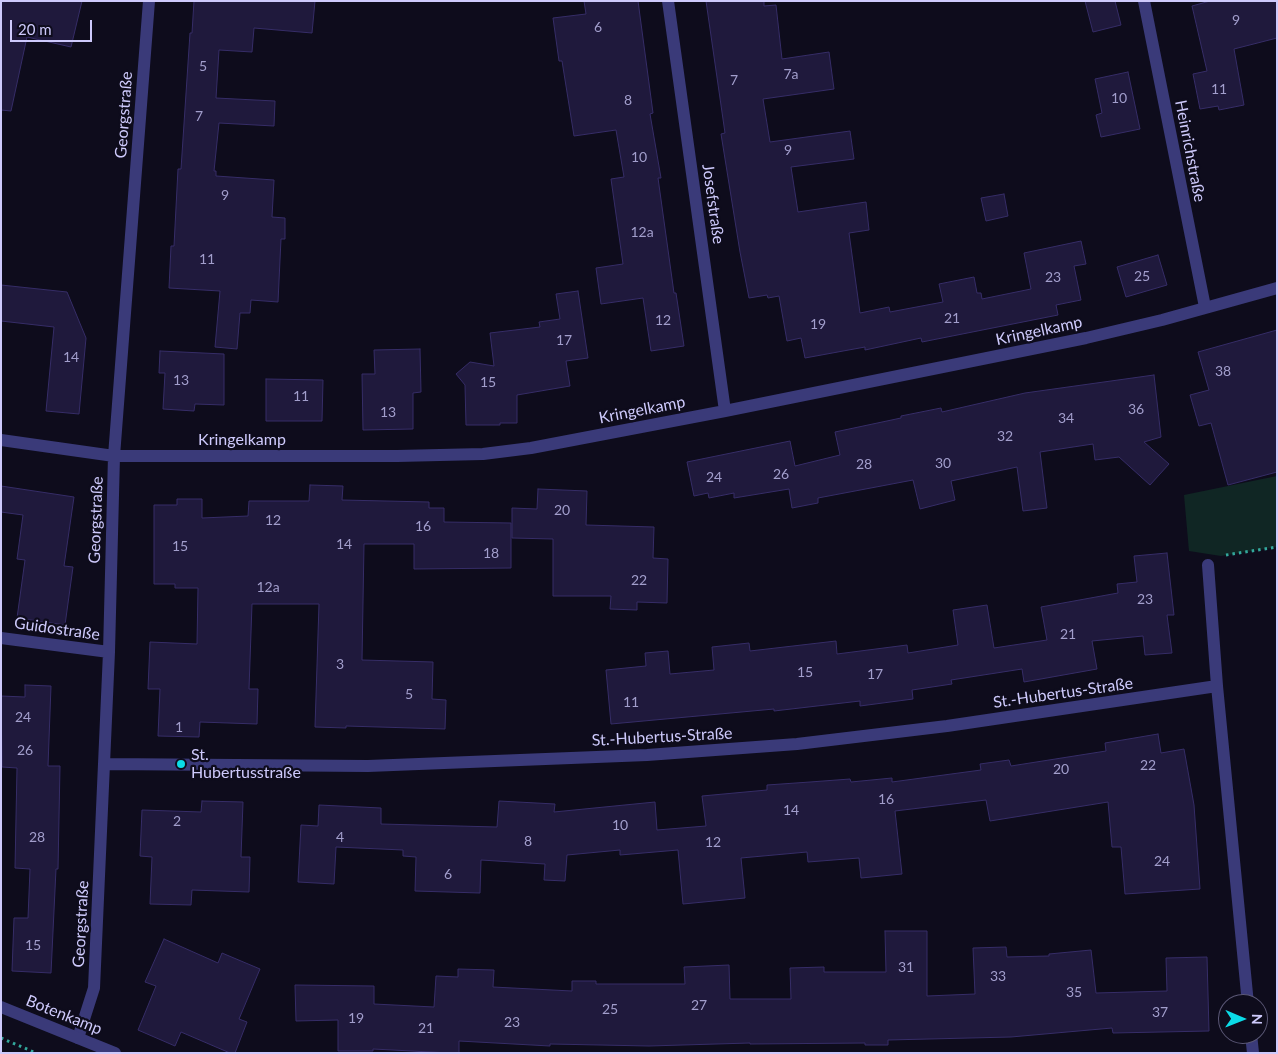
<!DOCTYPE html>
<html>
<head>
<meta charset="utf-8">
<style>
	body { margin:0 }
	#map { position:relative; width:1278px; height:1054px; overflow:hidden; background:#0e0c1c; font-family:Lato,sans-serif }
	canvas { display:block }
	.frame { position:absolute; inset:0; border:2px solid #cecafc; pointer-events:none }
	.north { position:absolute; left:1218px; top:994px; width:50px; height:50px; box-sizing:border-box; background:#0e0c1c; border:1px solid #5b5876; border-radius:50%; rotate:91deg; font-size:14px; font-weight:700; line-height:20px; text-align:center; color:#cecafc }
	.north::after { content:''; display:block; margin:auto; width:18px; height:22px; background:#0bdbe7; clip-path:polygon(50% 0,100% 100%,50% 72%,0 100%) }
	.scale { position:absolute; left:10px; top:20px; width:82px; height:22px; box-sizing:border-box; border:2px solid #cecafc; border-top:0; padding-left:6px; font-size:15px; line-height:18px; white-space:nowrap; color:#cecafc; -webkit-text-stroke:4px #0e0c1c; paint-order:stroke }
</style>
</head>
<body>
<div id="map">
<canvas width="1278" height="1054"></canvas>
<div class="frame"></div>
<div class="north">N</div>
<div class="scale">20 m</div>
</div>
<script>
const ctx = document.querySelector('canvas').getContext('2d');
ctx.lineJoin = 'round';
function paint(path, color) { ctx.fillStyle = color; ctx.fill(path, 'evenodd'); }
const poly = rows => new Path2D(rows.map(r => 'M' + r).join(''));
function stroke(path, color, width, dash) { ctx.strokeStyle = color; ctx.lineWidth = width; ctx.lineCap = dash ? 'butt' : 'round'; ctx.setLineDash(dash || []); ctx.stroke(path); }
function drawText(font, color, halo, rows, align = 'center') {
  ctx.font = font + ' Lato,sans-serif'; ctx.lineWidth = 4.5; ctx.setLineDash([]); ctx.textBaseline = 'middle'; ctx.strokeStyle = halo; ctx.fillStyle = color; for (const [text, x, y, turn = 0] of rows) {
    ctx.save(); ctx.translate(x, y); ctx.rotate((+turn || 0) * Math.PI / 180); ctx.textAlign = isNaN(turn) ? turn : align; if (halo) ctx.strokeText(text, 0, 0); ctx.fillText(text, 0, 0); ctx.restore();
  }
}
paint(poly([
	[1277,476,1277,547,1221,556,1189,551,1184,495]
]), '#102624');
const building = poly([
	[1,1,82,1,71,47,27,37,11,111,1,110,1,1],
	[194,1,315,1,312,33,254,28,252,52,219,50,216,98,275,101,274,126,219,123,214,171,216,171,216,176,274,180,272,217,285,218,285,239,281,239,278,302,251,300,250,313,240,313,237,349,215,347,220,291,169,288,171,246,174,246,178,169,181,169,190,33,192,33,194,1],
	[584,1,638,1,653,113,650,114,661,178,658,178,674,293,676,293,684,346,651,351,643,298,601,304,596,268,623,264,611,179,624,177,616,130,574,136,562,61,559,61,553,18,586,14,584,1],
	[706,1,764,1,764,6,776,5,782,59,829,52,834,89,763,99,770,142,850,131,854,159,791,167,798,212,866,202,869,230,849,233,860,313,889,307,890,312,943,302,939,284,974,277,977,293,981,293,982,299,1031,289,1024,253,1081,241,1086,264,1074,266,1081,300,1056,305,1058,315,922,342,921,338,865,350,865,347,805,358,801,338,787,341,779,296,768,298,767,295,749,298,740,252,721,134,725,133,706,1],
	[1085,1,1115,1,1121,25,1093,32,1085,1],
	[1210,1,1277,1,1277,38,1234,49,1244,105,1219,110,1218,106,1200,109,1193,74,1207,71,1192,6,1210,1],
	[1128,72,1140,129,1101,137,1096,115,1102,113,1095,79,1128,72],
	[1004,194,1008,216,986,221,981,198,1004,194],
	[1158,255,1167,285,1126,297,1117,267,1158,255],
	[1,285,67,292,86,338,79,414,46,411,54,327,1,321,1,285],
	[578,291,588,358,566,361,570,386,517,395,517,423,500,423,500,425,466,425,465,385,456,374,470,362,494,366,490,333,540,327,539,322,560,319,556,294,578,291],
	[1277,330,1277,472,1228,485,1211,423,1199,426,1190,395,1209,390,1198,352,1277,330],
	[420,349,421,392,413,393,413,429,363,430,362,374,375,374,374,350,420,349],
	[160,351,224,354,224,405,195,404,194,411,163,409,165,373,159,373,160,351],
	[1154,375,1161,437,1144,442,1169,464,1150,485,1119,457,1095,460,1093,444,1040,452,1047,508,1023,511,1017,467,951,481,955,500,920,509,913,480,818,498,818,503,792,508,789,489,734,498,734,493,709,498,708,493,694,496,687,462,790,441,795,466,840,455,835,432,901,418,901,416,941,408,942,412,1025,393,1154,375],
	[266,379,323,380,322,421,266,421,266,379],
	[310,485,343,486,342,500,429,502,429,508,444,508,444,522,511,523,511,568,414,569,414,544,364,544,362,660,433,662,432,699,446,700,445,729,346,726,346,728,315,727,319,604,252,604,249,689,258,689,257,724,200,722,199,737,158,736,160,689,148,689,150,642,197,644,198,588,175,588,175,584,154,584,154,505,177,505,177,499,202,499,202,518,248,516,249,501,309,501,310,485],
	[1,486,74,497,64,566,73,567,65,625,17,618,25,560,17,559,23,515,1,512,1,486],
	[538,489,587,491,586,525,654,527,653,558,668,559,667,603,637,602,637,610,610,609,611,596,553,596,553,539,512,538,512,508,537,509,538,489],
	[1167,553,1174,615,1167,615,1172,653,1145,655,1143,636,1092,641,1097,669,1024,682,1022,669,951,680,952,684,912,690,913,699,860,706,860,701,774,711,774,709,611,724,606,670,646,666,645,653,668,651,670,674,714,670,712,647,749,643,750,651,836,641,837,654,907,645,908,653,958,645,953,610,987,605,994,648,1047,640,1041,607,1118,593,1117,584,1137,582,1134,556,1167,553],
	[25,685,51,686,48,766,60,766,58,869,56,869,51,973,12,971,14,918,28,918,30,869,15,868,17,768,2,767,1,696,25,697,25,685],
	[1158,734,1161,753,1184,749,1194,805,1200,889,1125,894,1121,847,1112,847,1108,802,990,821,986,800,895,811,902,874,861,878,859,858,808,862,807,852,741,858,745,898,683,904,678,850,620,855,620,850,567,855,565,881,544,880,545,864,481,860,480,893,415,891,416,857,403,856,403,850,336,847,334,884,298,882,301,825,318,826,319,805,381,808,381,824,497,827,499,801,555,804,554,812,655,802,657,830,706,826,702,796,767,790,767,785,810,782,850,779,851,782,892,778,892,782,981,770,980,764,1009,760,1011,766,1106,751,1105,743,1158,734],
	[202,801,243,802,241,857,250,857,249,892,192,890,191,905,150,904,152,857,140,856,142,810,201,812,202,801],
	[885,931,927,931,927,996,975,994,973,948,1006,947,1007,957,1049,956,1049,954,1091,950,1096,993,1167,991,1166,958,1207,957,1209,1031,1113,1033,1112,1028,1011,1037,888,1040,888,1045,865,1045,865,1043,750,1044,750,1043,649,1046,550,1044,550,1046,459,1041,459,1053,450,1053,373,1049,373,1051,338,1051,338,1020,296,1021,295,985,374,986,374,1004,434,1007,436,976,458,977,458,969,494,970,493,987,572,991,572,981,596,981,596,984,685,984,684,967,729,965,730,999,791,999,790,968,824,967,824,972,886,972,885,931],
	[164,939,218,963,222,953,260,969,239,1019,247,1022,235,1053,230,1053,181,1032,175,1046,138,1030,156,986,145,982,164,939]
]);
paint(building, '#1f193c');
stroke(building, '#362d67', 1);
stroke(poly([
	[1226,555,1277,547],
	[1,1038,36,1053]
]), '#33a89c', 3, [2.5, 4]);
stroke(poly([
	[668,1,725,411],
	[1144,1,1205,307],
	[1,440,114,456,397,456,483,454,531,448,725,411,1086,338,1162,320,1277,288],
	[1208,565,1217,686,1248,1004],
	[1,638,109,652],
	[104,764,368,766,647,755,797,744,947,726,1217,686],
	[1251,1034,1253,1053],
	[78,1038,94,988,109,652,114,456,149,1]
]), '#3a3a79', 12);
stroke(poly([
	[1,1007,115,1053]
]), '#3a3a79', 12);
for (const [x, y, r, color] of [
	[181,764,5,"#0bdbe7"]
]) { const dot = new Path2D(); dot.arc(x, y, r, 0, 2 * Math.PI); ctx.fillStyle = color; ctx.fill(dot); stroke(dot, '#0e0c1c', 2); }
drawText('14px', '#a29ecc', null, [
	["9",1236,20],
	["6",598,27],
	["5",203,66],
	["7a",791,74],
	["7",734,80],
	["11",1219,89],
	["10",1119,98],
	["8",628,100],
	["7",199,116],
	["9",788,150],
	["10",639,157],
	["9",225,195],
	["12a",642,232],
	["11",207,259],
	["25",1142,276],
	["23",1053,277],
	["21",952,318],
	["12",663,320],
	["19",818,324],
	["17",564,340],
	["14",71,357],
	["38",1223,371],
	["13",181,380],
	["15",488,382],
	["11",301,396],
	["36",1136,409],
	["13",388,412],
	["34",1066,418],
	["32",1005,436],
	["30",943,463],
	["28",864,464],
	["26",781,474],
	["24",714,477],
	["20",562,510],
	["12",273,520],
	["16",423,526],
	["14",344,544],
	["15",180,546],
	["18",491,553],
	["22",639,580],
	["12a",268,587],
	["23",1145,599],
	["21",1068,634],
	["3",340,664],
	["15",805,672],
	["17",875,674],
	["5",409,694],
	["11",631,702],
	["24",23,717],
	["1",179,727],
	["26",25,750],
	["22",1148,765],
	["20",1061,769],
	["16",886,799],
	["14",791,810],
	["2",177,821],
	["10",620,825],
	["28",37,837],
	["4",340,837],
	["8",528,841],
	["12",713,842],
	["24",1162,861],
	["6",448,874],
	["15",33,945],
	["31",906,967],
	["33",998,976],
	["35",1074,992],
	["27",699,1005],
	["25",610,1009],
	["37",1160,1012],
	["19",356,1018],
	["23",512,1022],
	["21",426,1028]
]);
drawText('16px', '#cecafc', '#0e0c1c', [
	["Georgstraße",124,115,-86],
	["Heinrichstraße",1190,151,79],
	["Josefstraße",713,204,82],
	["Kringelkamp",1039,331,-12],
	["Kringelkamp",642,410,-11],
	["Kringelkamp",242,440],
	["Georgstraße",96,520,-88],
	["Guidostraße",57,629,8],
	["St.-Hubertus-Straße",1063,693,-8],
	["St.-Hubertus-Straße",662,737,-3],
	["Georgstraße",81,924,-87],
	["Botenkamp",64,1015,22]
]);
drawText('16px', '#cecafc', '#0e0c1c', [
	["St.",191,755],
	["Hubertusstraße",191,773]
], 'left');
</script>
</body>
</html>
